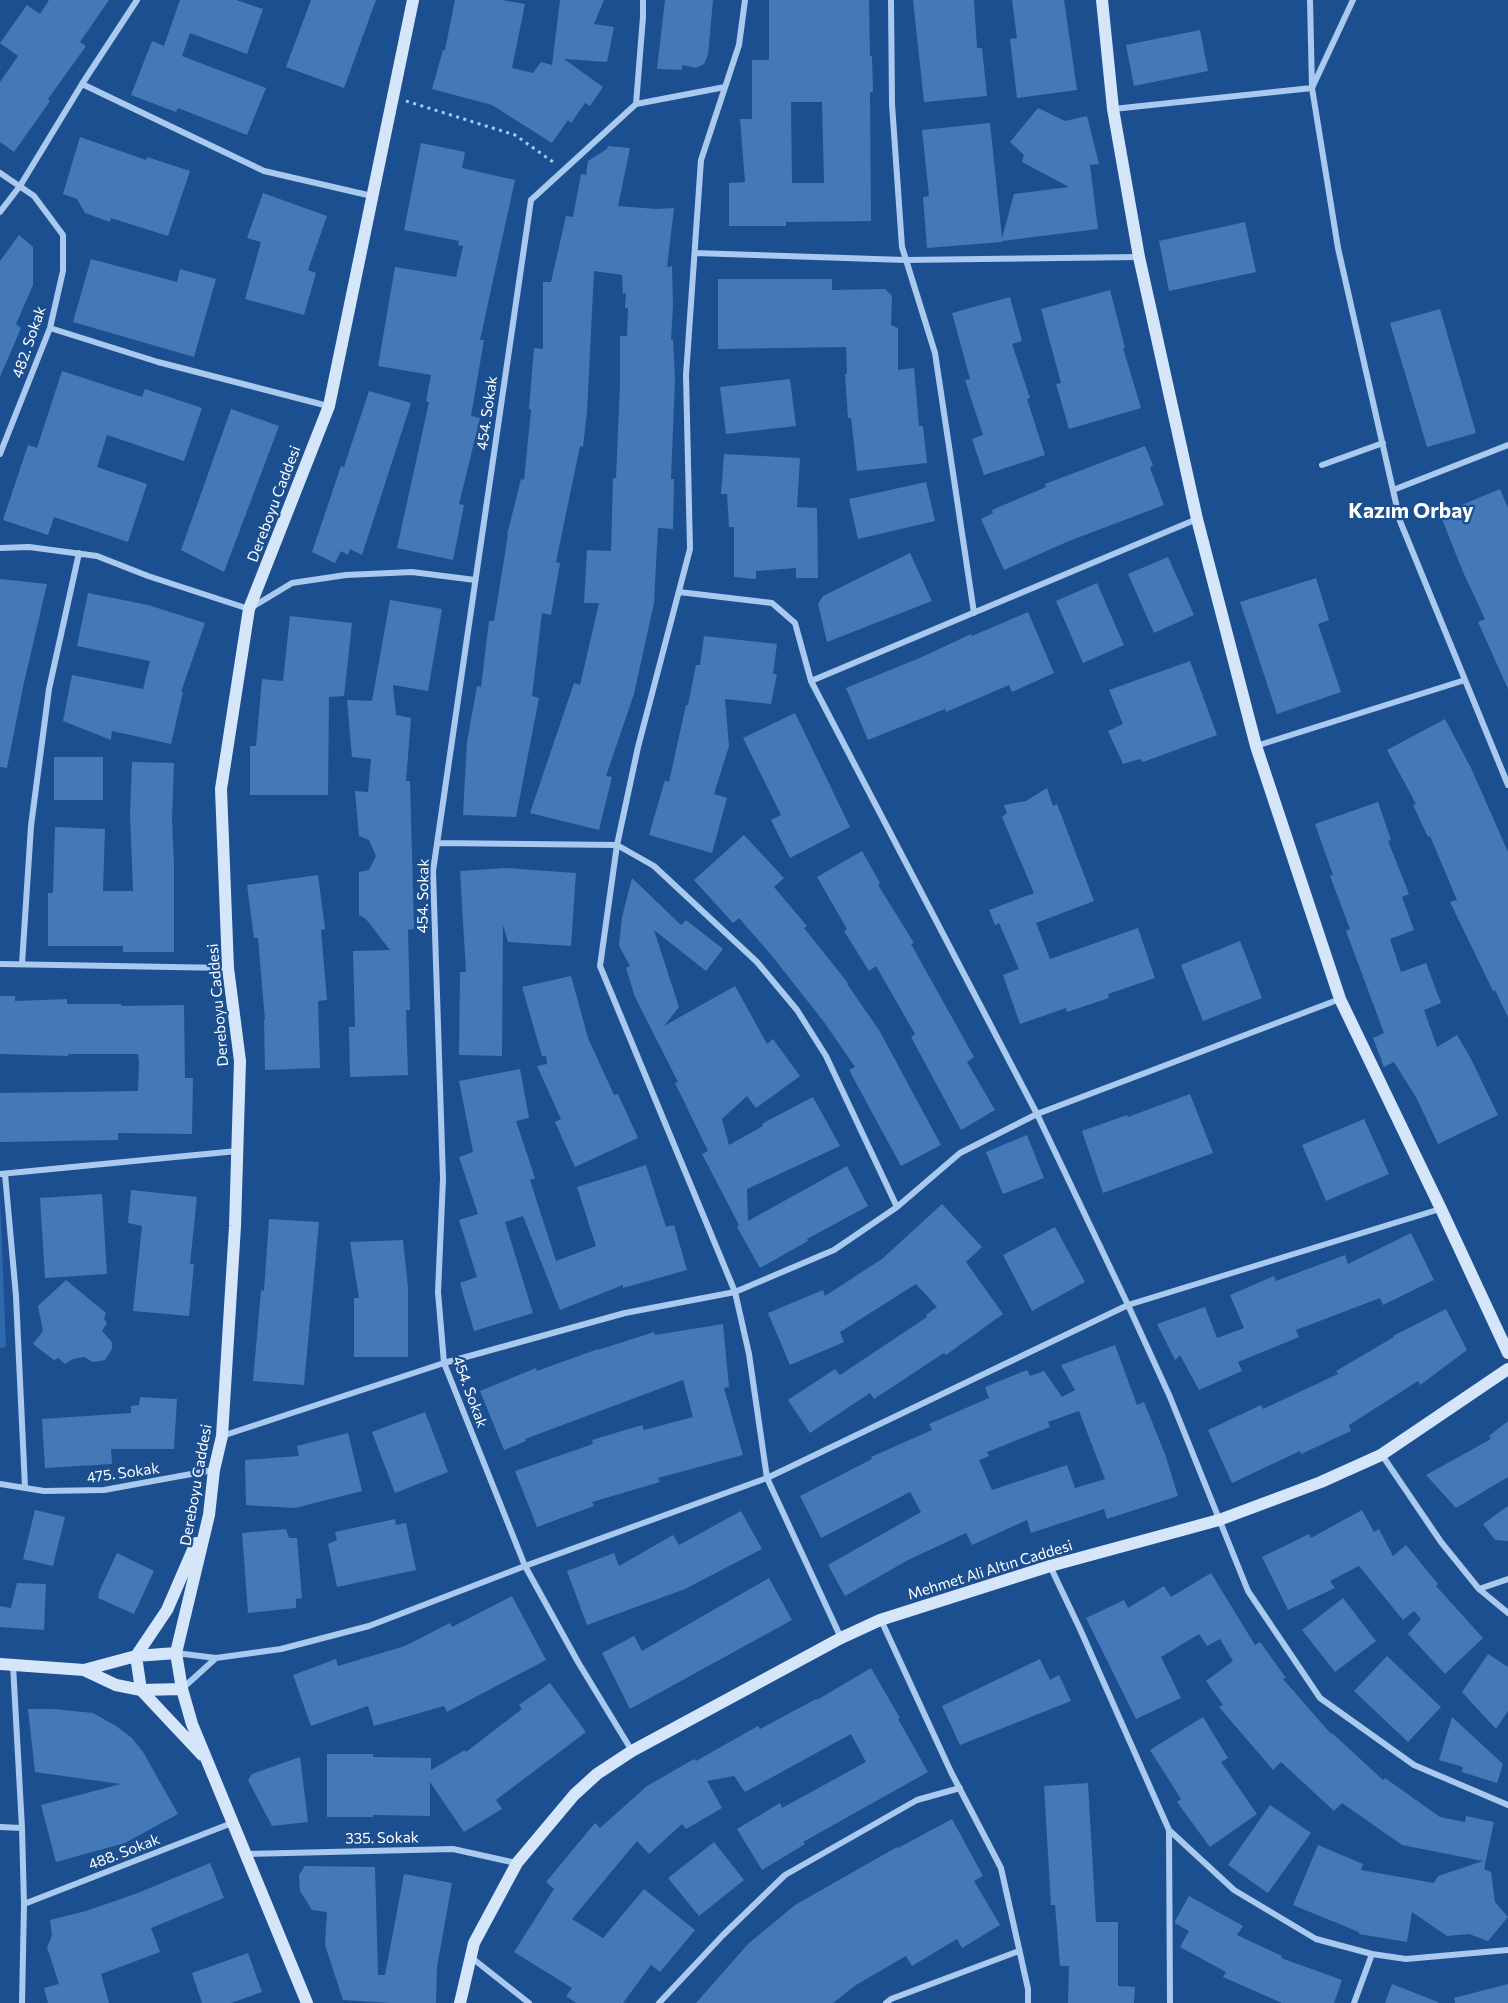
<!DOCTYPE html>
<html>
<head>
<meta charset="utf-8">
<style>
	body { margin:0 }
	canvas { display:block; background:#1b4f8f }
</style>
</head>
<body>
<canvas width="1508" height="2003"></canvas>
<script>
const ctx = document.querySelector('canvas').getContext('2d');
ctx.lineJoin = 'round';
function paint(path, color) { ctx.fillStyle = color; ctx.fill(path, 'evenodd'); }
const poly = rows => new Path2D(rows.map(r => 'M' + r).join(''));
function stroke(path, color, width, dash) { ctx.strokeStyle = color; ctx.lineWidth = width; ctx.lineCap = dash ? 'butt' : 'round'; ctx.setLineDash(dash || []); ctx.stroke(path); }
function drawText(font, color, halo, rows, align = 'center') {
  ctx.font = font + ' Commissioner,sans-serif'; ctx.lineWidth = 4.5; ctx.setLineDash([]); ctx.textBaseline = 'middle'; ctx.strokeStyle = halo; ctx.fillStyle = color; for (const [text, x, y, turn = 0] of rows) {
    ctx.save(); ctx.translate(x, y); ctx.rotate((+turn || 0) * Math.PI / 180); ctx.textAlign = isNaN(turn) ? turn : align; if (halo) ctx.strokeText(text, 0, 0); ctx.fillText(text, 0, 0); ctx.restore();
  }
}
paint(poly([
	[0,1197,6,1347,0,1348]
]), '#2e69ad');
paint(poly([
	[49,0,109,0,80,42,86,46,48,99,50,101,14,152,0,142,0,82,18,56,0,43,27,5,40,14],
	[180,0,236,0,263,9,247,54,190,33,182,56,266,88,247,135,178,108,176,112,131,95,152,41,164,46],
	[311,0,376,0,344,88,286,67],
	[455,0,502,0,525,4,512,68,533,73,541,62,552,65,560,0,604,0,594,24,614,27,607,62,564,59,603,87,590,106,585,103,571,123,568,120,552,143,492,105,432,89,443,50,445,50],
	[665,0,713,0,708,55,704,64,696,68,682,65,682,70,657,69],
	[769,0,869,0,870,56,872,56,873,92,870,92,871,221,786,222,786,226,729,226,729,183,745,182,740,119,752,119,752,60,769,60],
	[791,102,822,102,824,183,792,183],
	[913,0,974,0,977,48,982,48,987,96,924,102],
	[1012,0,1064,0,1077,90,1017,98,1010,39,1017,38],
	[1200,30,1208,71,1134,86,1126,45],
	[1038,108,1065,121,1087,116,1099,164,1090,165,1098,229,1002,241,1002,242,927,248,923,197,929,196,922,130,990,123,1002,238,1014,194,1069,187,1022,162,1024,155,1010,142],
	[80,137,146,160,147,157,190,171,168,236,111,218,110,222,85,213,77,199,63,194],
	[421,143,465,152,462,168,515,180,480,340,484,340,471,416,480,418,459,504,464,505,453,560,397,548,429,402,426,401,431,375,378,366,395,267,456,277,463,246,458,245,459,241,404,230],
	[608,146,630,148,618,206,656,209,674,208,667,267,672,266,673,305,671,340,673,340,675,379,671,479,674,479,673,529,658,528,654,603,634,694,606,776,612,777,599,830,530,813,574,683,580,685,599,603,584,603,587,550,611,551,613,478,616,478,620,384,620,336,627,336,628,308,625,308,626,293,623,294,622,275,594,271,587,412,583,447,580,446,556,562,560,563,551,615,542,613,532,696,539,698,516,817,463,815,467,742,477,686,481,687,489,621,494,621,508,535,507,535,521,479,524,480,531,410,529,409,534,348,543,349,543,282,551,282,566,216,573,217,581,174,586,175,588,161,607,149],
	[263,193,327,216,308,270,316,273,304,315,245,299,261,242,247,238],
	[1245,222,1256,272,1169,291,1159,241],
	[19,235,33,247,33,285,16,324,21,328,0,377,0,261],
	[91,259,177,282,180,269,216,279,194,357,73,322],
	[718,279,832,279,832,290,885,289,892,296,891,325,898,328,898,370,914,368,919,426,923,426,927,463,857,471,851,418,848,418,845,374,847,374,846,347,718,349],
	[1110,290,1125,348,1123,348,1141,408,1069,429,1056,384,1061,383,1041,309],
	[1010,297,1022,341,1012,344,1030,398,1027,399,1045,455,984,475,972,439,983,435,965,380,970,379,952,313],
	[1440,309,1476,433,1427,447,1390,323],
	[62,371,142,397,145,389,202,408,184,461,107,435,97,467,147,484,128,542,54,517,48,535,3,520,28,445,37,448],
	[790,379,796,426,726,434,720,387],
	[369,391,411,403,362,555,350,549,348,555,341,551,335,563,312,552,341,466,344,467],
	[231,409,279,426,224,572,181,550],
	[1145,446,1153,465,1150,468,1164,505,1069,541,1004,570,981,519,993,513,992,510,1046,487,1045,484],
	[724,454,800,458,797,507,817,508,818,578,796,578,796,568,756,571,756,579,734,577,734,527,729,527,727,494,721,494],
	[926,482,935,521,858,539,849,499],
	[1500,489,1508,508,1508,689,1478,622,1485,619,1463,572,1440,514],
	[910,553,932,601,827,642,818,604,823,596],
	[1168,557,1194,615,1154,633,1128,574],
	[1316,578,1329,620,1318,624,1341,692,1277,714,1240,602],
	[0,579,47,584,23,687,7,768,0,767],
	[1097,583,1124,645,1083,663,1056,601],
	[88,593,148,605,205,623,181,692,183,692,171,744,112,731,111,740,63,721,72,675,143,689,150,661,77,646],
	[390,600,442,609,428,691,393,685,396,715,411,718,406,781,410,781,414,929,408,930,410,1010,406,1010,408,1075,350,1077,349,1027,355,1027,353,951,390,950,366,919,359,915,359,872,369,870,376,856,369,840,359,836,355,791,368,792,371,759,352,757,347,700,372,701],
	[1028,612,1054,673,1012,692,1009,685,946,712,945,709,868,740,846,688,922,657,971,634,972,636],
	[290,616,352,623,344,696,329,697,328,795,250,795,250,746,256,746,262,679,283,681],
	[704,636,777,644,773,674,777,674,771,704,725,699,729,746,714,794,727,798,712,853,649,835,665,780,669,782,686,705,688,705,696,665,700,665],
	[1190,661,1217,735,1143,762,1140,759,1123,764,1108,731,1123,724,1109,690],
	[795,713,850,827,790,858,771,820,781,815,743,738],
	[1445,719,1471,768,1508,852,1508,1017,1495,990,1493,991,1450,902,1457,900,1430,836,1428,837,1413,805,1416,804,1387,750],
	[54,757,103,757,103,800,54,800],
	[132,762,174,763,172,820,174,864,174,952,123,952,123,946,48,946,48,893,53,893,55,827,105,829,103,891,133,891,130,814],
	[1047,788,1053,806,1057,804,1094,901,1036,923,1050,959,1138,928,1155,978,1108,994,1109,998,1067,1012,1066,1008,1020,1024,1003,975,1019,969,999,923,995,925,989,910,1034,893,1002,817,1007,813,1004,805,1026,801],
	[1378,802,1391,840,1388,841,1409,894,1402,897,1414,930,1390,939,1401,972,1426,963,1441,1003,1424,1010,1437,1047,1457,1035,1470,1057,1498,1115,1438,1144,1417,1099,1394,1062,1384,1067,1373,1038,1384,1033,1346,931,1350,929,1330,876,1333,875,1315,824],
	[744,835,784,878,774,887,807,926,804,928,848,983,847,984,879,1030,941,1145,901,1166,849,1070,855,1067,824,1022,772,956,739,918,733,923,694,880],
	[862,851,880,883,878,885,914,943,911,944,974,1057,967,1062,995,1110,961,1130,911,1037,915,1034,876,966,869,971,844,931,847,929,817,877],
	[506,868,576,873,571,946,508,942,503,925,502,1056,459,1055,460,972,466,972,460,871],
	[318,875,325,929,321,930,327,1000,318,1001,320,1068,265,1070,264,1020,265,1020,258,938,254,938,247,885],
	[632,878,681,925,686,920,723,949,706,971,654,930,679,1007,664,1026,735,986,767,1044,773,1039,800,1076,756,1108,747,1096,722,1119,729,1145,763,1126,762,1124,767,1121,813,1097,840,1146,747,1189,748,1221,847,1166,868,1206,807,1239,808,1241,760,1268,737,1227,739,1225,702,1154,708,1151,675,1083,678,1082,635,997,626,968,630,966,619,946,622,917],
	[1240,941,1262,998,1203,1021,1181,965],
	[571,976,588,1038,614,1095,618,1094,638,1138,575,1167,555,1122,561,1119,537,1066,547,1064,546,1056,542,1056,522,987],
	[0,996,15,996,15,1001,67,999,67,1004,121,1004,121,1006,184,1005,185,1078,193,1078,192,1134,118,1133,118,1140,0,1142,0,1093,138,1091,139,1062,138,1054,68,1054,68,1056,0,1054],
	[520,1069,529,1118,516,1121,535,1178,530,1180,556,1261,596,1246,577,1187,646,1165,666,1227,674,1225,687,1270,623,1288,623,1285,560,1310,523,1216,505,1222,533,1313,474,1331,460,1283,477,1277,459,1220,478,1214,459,1157,473,1152,459,1081],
	[1190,1094,1213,1153,1103,1193,1082,1131,1127,1115,1128,1117],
	[1364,1119,1389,1174,1326,1201,1302,1145],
	[1027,1135,1044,1178,1003,1194,986,1152],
	[131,1190,197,1197,190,1264,194,1264,189,1316,133,1311,142,1226,128,1223],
	[102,1194,107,1274,45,1278,40,1198],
	[942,1204,982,1247,966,1262,1003,1314,946,1355,944,1353,874,1399,870,1393,810,1433,788,1400,835,1369,840,1375,927,1317,926,1315,937,1307,916,1284,840,1332,844,1342,790,1365,768,1313,823,1290,825,1296,882,1259],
	[269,1219,319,1222,304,1385,253,1381,261,1290,264,1291],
	[1055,1227,1085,1282,1032,1311,1003,1255],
	[1411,1233,1434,1280,1383,1305,1380,1298,1296,1330,1299,1337,1238,1362,1242,1371,1199,1390,1180,1355,1175,1360,1157,1324,1205,1307,1217,1338,1244,1328,1230,1295,1274,1276,1276,1281,1345,1255,1348,1264],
	[403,1240,408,1287,408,1357,354,1357,354,1298,359,1298,350,1242],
	[66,1280,106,1313,104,1319,107,1323,102,1331,112,1342,112,1349,105,1360,93,1362,84,1357,73,1359,65,1364,58,1358,54,1360,33,1344,43,1331,38,1306],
	[1446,1309,1467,1350,1420,1385,1418,1381,1349,1425,1351,1431,1301,1454,1300,1451,1232,1483,1208,1430,1261,1405,1263,1409,1338,1374,1336,1371,1394,1337,1393,1336],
	[723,1324,729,1387,724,1388,743,1455,658,1478,660,1482,592,1502,594,1506,537,1527,515,1471,593,1444,592,1440,642,1425,644,1430,693,1417,683,1380,525,1439,526,1441,504,1450,480,1391,536,1368,537,1371,598,1349,598,1350,654,1332,655,1335],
	[1115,1345,1137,1405,1144,1402,1165,1454,1178,1496,1107,1519,1104,1509,1031,1533,1027,1520,972,1545,966,1533,908,1560,845,1596,828,1565,921,1512,910,1492,821,1538,800,1496,872,1459,871,1457,932,1430,929,1424,989,1398,985,1387,1027,1370,1030,1376,1044,1371,1062,1397,1075,1390,1061,1365],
	[1079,1411,1105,1479,1075,1488,1067,1465,992,1490,979,1460,989,1456,987,1452,1050,1427,1048,1422],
	[140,1397,177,1399,174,1449,111,1449,112,1464,45,1468,42,1419,131,1413,131,1406,139,1405],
	[425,1412,448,1472,395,1493,372,1432],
	[1508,1421,1508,1477,1456,1508,1426,1475,1491,1439,1489,1436],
	[348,1433,362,1491,295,1508,246,1505,245,1460,299,1456,297,1446],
	[1508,1506,1508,1541,1495,1540,1483,1524],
	[35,1510,65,1517,53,1566,23,1559],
	[1362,1510,1374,1532,1379,1529,1393,1556,1406,1545,1438,1584,1436,1586,1483,1638,1445,1674,1408,1634,1421,1619,1414,1611,1403,1620,1359,1566,1330,1581,1335,1588,1288,1610,1262,1557,1309,1534,1311,1538],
	[741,1511,762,1549,685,1589,587,1625,567,1571,614,1553,619,1566,673,1535,679,1545],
	[395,1519,396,1525,406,1523,416,1570,337,1587,328,1544,337,1540,335,1532],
	[286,1529,289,1538,297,1538,302,1598,296,1599,296,1608,248,1613,242,1533],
	[117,1553,154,1571,134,1614,98,1598,99,1592],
	[1211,1573,1255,1645,1260,1642,1286,1678,1283,1679,1331,1734,1332,1733,1383,1780,1385,1778,1440,1817,1465,1822,1466,1816,1494,1822,1484,1869,1491,1872,1495,1902,1508,1917,1488,1941,1469,1934,1447,1936,1412,1912,1407,1942,1359,1934,1359,1932,1293,1905,1318,1845,1363,1864,1361,1870,1434,1883,1438,1876,1483,1861,1402,1845,1342,1803,1334,1811,1281,1762,1273,1770,1219,1707,1223,1705,1206,1681,1233,1661,1220,1639,1207,1646,1199,1634,1161,1657,1181,1698,1136,1719,1086,1618,1124,1600,1128,1608,1164,1586,1171,1597],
	[769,1578,792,1620,630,1709,602,1653,634,1636,642,1651],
	[17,1583,46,1584,44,1630,0,1627,0,1606,11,1608],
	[512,1596,546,1660,447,1712,444,1706,374,1726,368,1706,311,1726,293,1675,336,1659,338,1666,405,1646,450,1623,452,1627],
	[1343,1598,1376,1641,1335,1672,1302,1630],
	[1488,1654,1508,1667,1508,1711,1496,1729,1462,1692],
	[1387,1656,1441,1707,1408,1742,1354,1691],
	[1040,1659,1050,1680,1059,1675,1071,1701,960,1745,942,1706],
	[871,1668,900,1718,898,1719,928,1772,803,1842,805,1844,762,1870,737,1829,780,1803,782,1808,866,1762,851,1734,745,1792,734,1776,707,1781,722,1808,686,1829,682,1824,649,1854,637,1841,572,1919,603,1938,644,1889,695,1930,660,1972,651,1965,623,2003,576,2003,566,1996,572,1988,514,1952,554,1889,546,1882,595,1823,600,1828,647,1786,694,1759,696,1761,758,1726,760,1729,816,1699,817,1700],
	[550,1683,586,1732,496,1800,502,1809,464,1832,430,1782,430,1816,373,1815,373,1817,327,1817,327,1754,373,1754,373,1757,431,1758,431,1770,465,1750,466,1752,522,1709,519,1705],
	[28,1709,54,1709,93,1713,116,1726,132,1738,143,1752,178,1814,125,1843,56,1862,41,1805,121,1784,35,1772],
	[1203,1717,1228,1758,1221,1762,1257,1814,1210,1847,1177,1802,1181,1799,1150,1750],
	[1452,1717,1503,1764,1497,1783,1462,1772,1463,1767,1439,1760],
	[300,1757,308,1822,272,1826,248,1780,252,1774],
	[1088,1783,1096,1922,1118,1922,1118,1986,1135,1987,1134,2003,1068,2003,1069,1966,1060,1966,1055,1905,1051,1905,1044,1786],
	[1270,1805,1311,1833,1268,1893,1228,1865],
	[952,1819,983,1876,974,1881,1000,1925,962,1948,957,1939,912,1966,906,1956,856,1985,833,2003,696,2003,748,1944,795,1905,897,1847,898,1848],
	[714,1842,744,1880,699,1916,668,1878],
	[210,1863,224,1898,151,1928,160,1952,101,1974,109,2003,48,2003,44,1988,59,1984,47,1947,52,1936,50,1920,86,1911,138,1893],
	[305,1866,375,1867,378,1975,385,1975,404,1874,452,1883,437,1967,436,2003,391,2003,343,2000,325,1945,327,1912,312,1910,300,1891,299,1875],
	[1189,1896,1243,1926,1237,1935,1282,1956,1281,1958,1342,1980,1334,2003,1282,2003,1223,1977,1226,1972,1180,1947,1189,1931,1175,1923,1175,1921],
	[248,1953,262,1992,231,2003,202,2003,192,1973],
	[1392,1984,1438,2002,1438,2003,1385,2003],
	[1508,1984,1508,2003,1455,2003,1454,1998]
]), '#4478b7');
stroke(poly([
	[406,101,515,135,556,164]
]), '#a9c9ee', 3, [3, 4.5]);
stroke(poly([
	[745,0,739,45,701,160,686,375,690,549,638,747,617,845,600,966,735,1292,749,1354,767,1478,841,1638],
	[891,0,892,104,902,247,935,353,974,613],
	[1310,0,1312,88,1338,248,1400,521,1508,785],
	[82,84,264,171,372,196],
	[636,104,643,17,643,0],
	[1113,109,1312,88,1353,0],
	[0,173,34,196,63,235,63,271,50,328,0,454],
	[0,212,20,186,82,84,137,0],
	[695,253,905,260,1139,257],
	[50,328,158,362,328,406],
	[1322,465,1383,443],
	[1393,490,1508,445],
	[1197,519,811,681,1037,1114,1128,1305,1170,1397,1248,1591,1320,1698,1414,1765,1508,1805],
	[0,548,29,547,97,556,148,576,249,609,292,583,346,575,412,572,475,580],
	[679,592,772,603,795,623,811,681],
	[1256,746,1465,680],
	[437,843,617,845,654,866,757,962,797,1010,826,1056,897,1207],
	[0,964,228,968],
	[22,964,31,826,49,689,79,553],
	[0,1174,237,1151],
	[5,1174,16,1296,25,1487],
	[222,1436,444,1363,625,1313,735,1292,834,1250,897,1207,960,1153,1037,1114,1340,999],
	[1382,1455,1441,1542,1479,1589,1508,1613],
	[0,1484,44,1491,104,1490,213,1470],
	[1050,1566,1080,1629,1169,1830,1234,1890,1316,1939,1372,1954,1406,1959,1508,1950],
	[1479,1589,1508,1579],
	[881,1620,951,1772,1001,1868,1028,1989,1028,2003],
	[176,1653,216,1658,281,1649,369,1626,525,1566,767,1478,1128,1305,1440,1209],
	[13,1665,22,1828,24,1904,22,2003],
	[183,1688,216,1658],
	[632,1751,578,1662,525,1566,444,1363,438,1292,443,1179,433,871,531,200,636,104,725,87],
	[0,1827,22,1828],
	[1169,1830,1170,2003],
	[246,1854,453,1849,516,1863],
	[24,1904,232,1823],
	[472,1958,529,2003],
	[659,2003,723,1935,785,1875,917,1800,960,1788],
	[886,2003,891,1999,1019,1951],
	[1354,2003,1372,1954]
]), '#a9c9ee', 6);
stroke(poly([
	[1102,0,1113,109,1139,257,1197,519,1256,746,1340,999,1441,1209,1508,1353],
	[196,1543,167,1610,136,1656,141,1690,202,1755],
	[0,1664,84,1670,136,1656,176,1653],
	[84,1670,116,1685,141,1690,182,1689],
	[307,2003,192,1724,182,1689,176,1653,209,1515,214,1470,222,1436,235,1226,240,1061,228,968,221,789,249,609,329,406,413,0],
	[460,2003,474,1943,517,1863,574,1795,597,1774,632,1751,841,1638,880,1620,1050,1566,1219,1520,1321,1482,1381,1455,1508,1369]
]), '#d6e6fa', 12);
drawText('15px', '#fff', '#1b4f8f', [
	["482. Sokak",29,342,-71],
	["454. Sokak",487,413,-82],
	["Dereboyu Caddesi",274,504,-69],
	["454. Sokak",423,896,-89],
	["Dereboyu Caddesi",218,1005,-95],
	["454. Sokak",470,1392,70],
	["475. Sokak",123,1473,-8],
	["Dereboyu Caddesi",196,1485,-80],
	["Mehmet Ali Altın Caddesi",990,1570,-17],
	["335. Sokak",382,1838,-1],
	["488. Sokak",124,1852,-21]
]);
drawText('bold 21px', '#fff', '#1b4f8f', [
	["Kazım Orbay",1411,511]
]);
</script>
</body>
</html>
